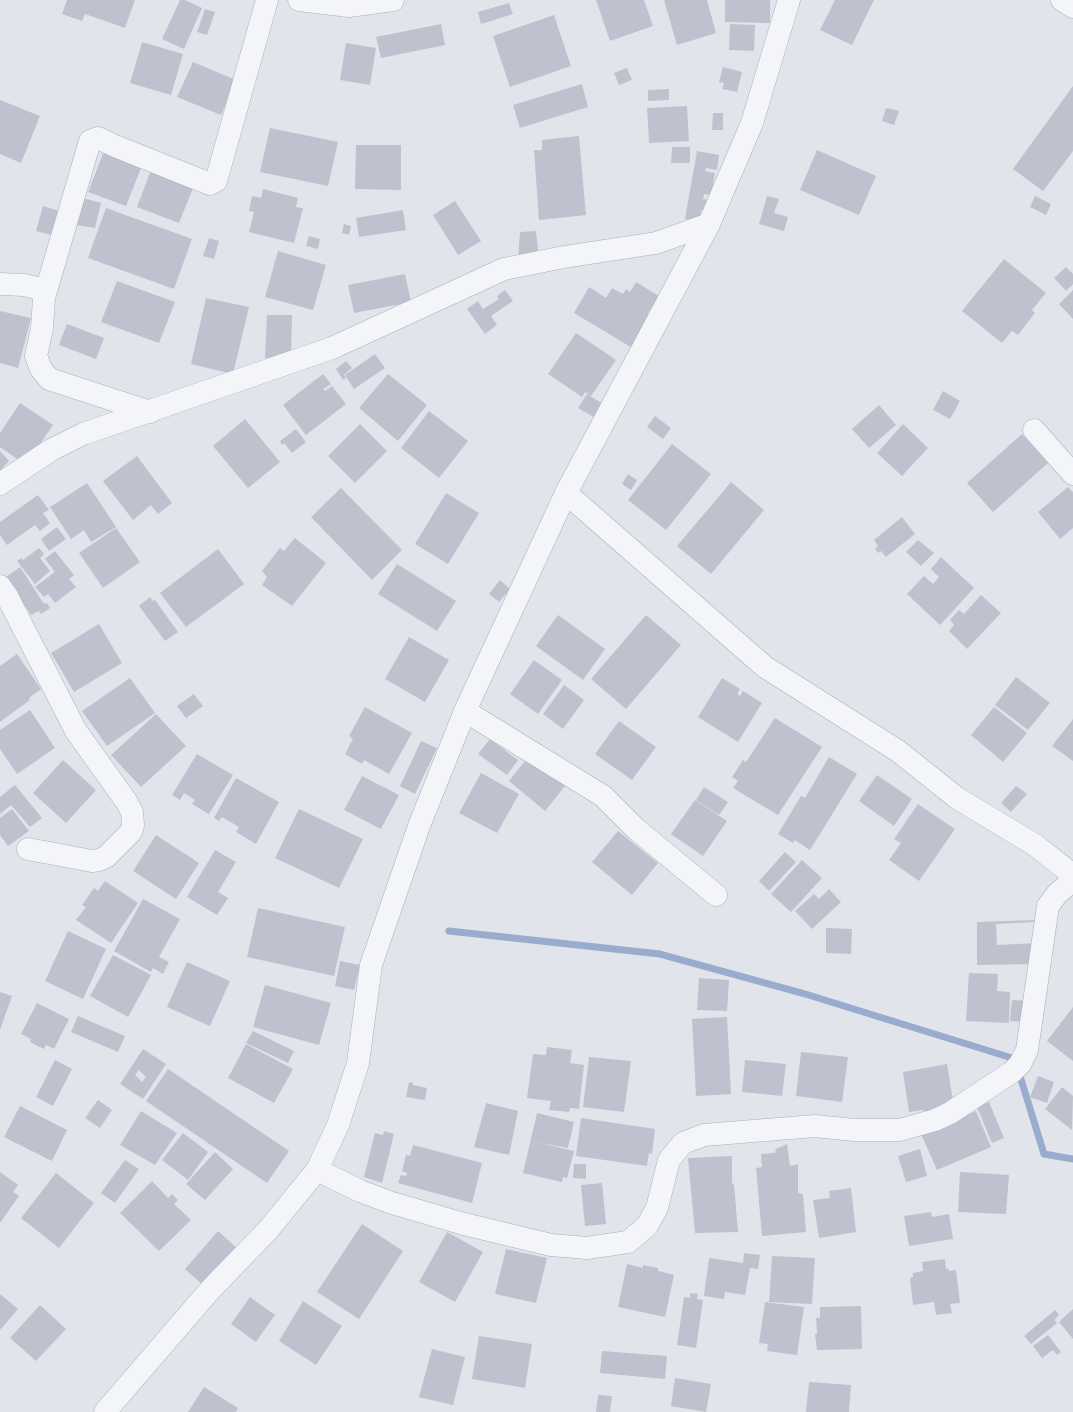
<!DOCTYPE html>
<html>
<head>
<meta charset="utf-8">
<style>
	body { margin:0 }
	canvas { display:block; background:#e1e4eb }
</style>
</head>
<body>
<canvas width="1073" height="1412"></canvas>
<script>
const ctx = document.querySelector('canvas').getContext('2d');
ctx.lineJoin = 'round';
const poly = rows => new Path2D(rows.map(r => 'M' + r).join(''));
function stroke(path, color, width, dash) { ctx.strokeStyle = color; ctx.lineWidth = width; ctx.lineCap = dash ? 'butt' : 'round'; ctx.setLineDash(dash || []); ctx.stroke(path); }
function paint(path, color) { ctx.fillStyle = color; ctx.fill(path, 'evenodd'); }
stroke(poly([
	[449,931,660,954,802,993,1012,1058],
	[1020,1076,1044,1154,1073,1159]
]), '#9aaccd', 7);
paint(poly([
	[67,0,135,0,125,28,85,14,82,21,62,14],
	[180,0,185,0,202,8,184,49,162,39],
	[596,0,644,0,653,26,610,41],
	[664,0,707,0,716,33,677,45],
	[725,0,770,0,770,23,725,22],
	[835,0,874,0,852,45,820,30],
	[509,3,513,14,481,24,478,12],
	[205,9,215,12,207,35,197,32],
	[554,15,571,66,510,87,493,36],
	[441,24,445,45,381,58,376,37],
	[730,24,755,25,754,51,729,50],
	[142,42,183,54,171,95,130,83],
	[346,43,376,48,370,85,340,80],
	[193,62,236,80,221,115,177,97],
	[723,67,742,72,737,92,722,89,724,83,719,82],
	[627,68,632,80,619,85,614,73],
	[582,84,588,107,520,128,513,105],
	[1073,86,1073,151,1043,191,1013,169],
	[669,89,669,100,648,101,648,90],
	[0,100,40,116,21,163,0,154],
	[687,106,689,141,649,143,647,108],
	[886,108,899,111,894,125,882,121],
	[713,113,723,113,723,130,712,130],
	[270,128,338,142,328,186,260,172],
	[579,136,586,215,539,220,534,150,542,150,542,140],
	[356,145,401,145,401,190,355,189],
	[672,147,690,147,690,163,671,163],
	[105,149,143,163,126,206,88,192],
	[817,150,876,176,859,215,800,190],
	[697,151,719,155,717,170,706,168,705,171,715,173,711,195,704,194,703,199,708,200,707,211,701,210,699,221,685,219],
	[152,167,195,183,179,223,137,207],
	[263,189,298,198,296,207,303,208,294,243,249,232,254,212,249,211,252,196,261,198],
	[767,196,779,199,774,213,788,217,784,231,759,224],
	[1035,196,1051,204,1046,215,1030,207],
	[83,198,101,203,95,228,77,225],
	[455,201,481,241,458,255,433,215],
	[43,206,62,212,55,236,36,231],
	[106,208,192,239,174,289,88,258],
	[403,210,406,230,359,237,356,218],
	[344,224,351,226,349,235,342,233],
	[536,231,539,259,518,260,520,232],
	[309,236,320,239,318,249,306,246],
	[209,238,219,241,214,259,203,256],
	[278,251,326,265,313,310,265,297],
	[1004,259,1046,293,1032,310,1035,313,1018,335,1012,331,1002,343,962,311],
	[1066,267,1073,274,1073,284,1066,291,1054,278],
	[405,274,411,302,354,313,348,285],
	[117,281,175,302,159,343,101,322],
	[636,282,659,296,648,313,654,316,634,349,574,313,589,287,606,298,612,288,623,294,626,289,630,292],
	[505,290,513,301,491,316,497,325,485,334,467,309,478,301,483,309,499,299,497,296],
	[1073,290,1073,319,1059,304],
	[206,298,249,307,233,374,191,364],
	[0,311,31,318,18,368,0,363],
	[267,315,292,315,291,359,265,358],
	[67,324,104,338,96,359,59,345],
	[576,333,616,360,591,396,585,392,582,397,548,374],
	[375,354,385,368,354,389,345,375],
	[346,361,352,368,344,375,346,378,343,380,336,369],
	[323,374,331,384,323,389,325,391,332,386,346,404,306,435,283,405],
	[388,374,427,405,398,441,359,408],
	[943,391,960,401,950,419,933,410],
	[587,394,606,406,597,419,578,408],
	[20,403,53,425,26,465,0,447,0,433],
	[879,405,896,425,869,448,852,429],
	[429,411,468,441,439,478,401,448],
	[655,416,671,428,663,439,647,427],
	[245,419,280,462,248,488,213,446],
	[360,424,387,451,355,483,328,456],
	[903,424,928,448,902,476,877,453],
	[296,429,306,442,292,453,284,443,282,445,280,441],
	[1022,434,1048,463,993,512,967,483],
	[672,444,711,474,666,530,628,500],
	[0,451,9,461,3,467,6,471,0,477],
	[137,456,172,503,158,514,151,505,133,520,103,481],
	[628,474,637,480,631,490,622,484],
	[731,482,764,510,711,574,677,546],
	[87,483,116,527,91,542,84,530,71,539,50,507],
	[1068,487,1073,492,1073,528,1060,539,1038,512],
	[341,488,402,550,372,580,311,517],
	[446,493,479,513,448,564,415,544],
	[38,495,49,510,43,513,50,523,40,531,35,525,7,545,0,535,0,522],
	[902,517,915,534,886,557,881,551,878,553,875,548,878,546,874,540],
	[57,527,66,539,49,551,41,539],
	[116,528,140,562,103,588,79,553],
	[295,538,326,563,292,606,262,585,267,577,262,571,280,548,284,551],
	[918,540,934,553,921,566,906,552],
	[39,548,44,554,40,558,50,571,35,584,17,561,21,558,23,560],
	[218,549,244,584,186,627,160,593],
	[55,551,74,575,69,579,76,587,55,603,48,594,44,597,35,587,55,572,45,559],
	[941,557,974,588,940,625,907,594,924,576,933,584,939,577,931,569],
	[397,564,456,601,437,631,378,594],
	[20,567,42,601,45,604,47,603,50,608,41,614,39,611,31,615,6,577],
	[500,580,510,589,499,602,489,594],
	[981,595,1001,613,967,649,949,631,954,625,950,620,959,610,964,614],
	[150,597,153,601,155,600,178,632,165,641,139,606],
	[558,615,605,649,583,680,536,646],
	[646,615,681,645,626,709,591,679],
	[99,624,122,663,74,692,51,653],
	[409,637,449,660,425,702,385,679],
	[17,654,41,689,29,698,30,700,0,722,0,666],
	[534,660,562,680,538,714,510,694],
	[1016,677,1050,703,1028,730,995,705],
	[130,678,155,713,107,746,82,711],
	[722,678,740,689,737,694,740,696,743,691,762,703,738,742,698,717],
	[564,685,584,700,563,729,543,714],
	[194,694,203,706,186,718,177,706],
	[365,707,412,733,389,774,364,760,362,764,345,754,353,739,349,736],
	[994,707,1027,733,1003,762,971,735],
	[30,710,55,748,17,774,0,749,0,730],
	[156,714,186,746,141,787,111,755],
	[775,718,822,747,778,815,733,788,738,781,732,777,743,760,746,762],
	[1073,719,1073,761,1052,746],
	[619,721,656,747,632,780,595,754],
	[490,739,518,760,507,775,478,754],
	[421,741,437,748,415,794,400,786],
	[197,754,233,775,209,814,192,804,195,800,184,793,180,800,172,795],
	[529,756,565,786,545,811,509,781],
	[829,757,857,774,810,850,795,840,793,843,778,834,801,796,805,798],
	[63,760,96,790,66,823,33,793],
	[481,773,519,794,497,833,459,813],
	[877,775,912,799,894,826,859,801],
	[362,776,399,795,381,829,344,810],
	[236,778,279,802,256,844,236,832,239,827,222,817,219,821,214,818],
	[15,785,42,818,30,827,11,805,0,814,0,797],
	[1016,786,1027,794,1011,812,1001,803],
	[704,787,728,802,719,815,696,800],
	[695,800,727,821,703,856,671,834],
	[918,804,955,829,919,881,889,860,901,843,894,839],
	[12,809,29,831,8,846,0,835,0,818],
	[299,809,363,839,339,888,275,858],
	[618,831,658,863,632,895,592,862],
	[156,835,199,863,176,899,133,871],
	[215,850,236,862,218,892,228,898,217,915,187,897],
	[785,852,796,862,769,891,759,881],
	[802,860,822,878,791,912,771,894],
	[105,881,138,903,111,943,76,920,86,907,82,905,94,888,98,891],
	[829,889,841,902,812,929,795,911,814,894,819,899],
	[143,899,180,919,159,957,169,962,163,974,153,968,151,972,114,951],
	[258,908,345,927,334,976,247,957],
	[1036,920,1035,922,996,924,997,945,1036,943,1037,964,977,965,977,922],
	[826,928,852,929,851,954,826,953],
	[68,931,106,949,83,999,45,981],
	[113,955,151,975,128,1017,90,996],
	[340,961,360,965,354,990,335,986],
	[187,962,230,981,210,1026,167,1007],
	[969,973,998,974,997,991,1010,992,1009,1023,966,1021],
	[699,978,729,980,727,1011,697,1010],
	[265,985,331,1003,319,1045,253,1027],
	[0,992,12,996,0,1030],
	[1012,1000,1031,1001,1029,1022,1010,1021],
	[37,1003,69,1019,54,1049,46,1045,44,1049,30,1042,31,1039,21,1034],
	[1073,1007,1073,1061,1047,1041],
	[78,1016,125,1036,118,1052,71,1032],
	[727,1017,731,1094,696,1096,692,1019],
	[253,1031,294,1051,288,1063,246,1043],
	[246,1044,293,1069,274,1103,228,1078],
	[547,1047,572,1050,570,1063,584,1065,579,1109,570,1108,569,1112,549,1110,551,1101,527,1098,533,1054,546,1055],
	[143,1049,166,1064,143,1099,120,1084],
	[139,1070,146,1077,142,1082,135,1075],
	[801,1052,848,1057,842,1102,796,1096],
	[589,1057,631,1061,624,1112,583,1107],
	[55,1060,72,1069,53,1106,36,1097],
	[745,1060,786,1064,782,1096,742,1092],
	[947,1064,954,1106,925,1117,924,1110,909,1112,903,1072],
	[168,1069,289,1151,267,1183,146,1101],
	[1038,1076,1054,1082,1047,1103,1030,1097],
	[409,1082,413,1083,413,1085,427,1088,425,1100,406,1097],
	[1062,1087,1073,1096,1072,1130,1045,1109],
	[98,1100,112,1110,100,1128,85,1118],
	[989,1102,1004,1138,992,1143,977,1107],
	[486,1103,518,1111,509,1155,474,1147],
	[20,1106,67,1130,52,1161,4,1137],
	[141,1111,177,1133,155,1165,120,1145],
	[976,1111,991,1147,937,1170,921,1134],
	[537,1113,574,1122,568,1148,536,1142,574,1151,567,1178,563,1177,562,1182,523,1173],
	[581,1118,655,1129,652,1154,649,1153,647,1166,576,1156],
	[384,1131,394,1134,382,1183,364,1177,375,1133,383,1135],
	[183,1133,208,1152,188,1180,162,1160],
	[787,1144,790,1166,798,1164,798,1193,803,1194,806,1232,762,1236,756,1168,762,1167,761,1154,775,1153,776,1149],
	[413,1145,482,1163,472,1203,398,1183,401,1175,406,1176,407,1173,402,1171,406,1155,410,1156],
	[920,1149,927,1176,906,1182,898,1156],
	[215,1152,233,1169,205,1200,186,1184],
	[732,1156,732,1183,734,1184,738,1232,695,1233,688,1158],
	[125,1160,139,1169,115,1203,101,1193],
	[574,1164,586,1164,586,1179,573,1178],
	[0,1172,18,1185,13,1192,19,1196,0,1223],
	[960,1172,1009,1175,1006,1214,958,1212],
	[56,1173,94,1203,59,1248,21,1218],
	[152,1181,168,1198,172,1194,178,1200,174,1204,191,1220,159,1251,120,1213],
	[602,1183,606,1224,585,1226,581,1185],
	[851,1188,856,1232,819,1238,813,1200,830,1198,829,1191],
	[931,1212,932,1217,949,1214,953,1239,909,1246,904,1216],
	[362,1224,403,1251,359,1319,317,1292],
	[218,1231,238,1249,204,1286,185,1269],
	[447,1232,483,1252,455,1302,419,1282],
	[506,1249,547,1258,536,1303,495,1294],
	[744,1253,760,1255,758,1269,750,1268,745,1295,725,1292,724,1299,704,1296,709,1258,743,1263],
	[772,1256,815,1258,812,1304,769,1302],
	[945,1259,946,1269,948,1268,949,1271,956,1270,960,1303,950,1304,952,1313,936,1315,934,1302,913,1305,910,1278,913,1277,913,1273,923,1271,922,1262],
	[627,1264,643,1268,643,1265,658,1268,658,1271,674,1275,665,1317,618,1307],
	[690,1293,698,1294,697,1299,703,1300,696,1348,677,1345,684,1297,690,1298],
	[0,1294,18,1309,0,1330],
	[250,1297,275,1315,256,1342,231,1324],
	[303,1301,342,1326,316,1365,279,1341],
	[765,1302,804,1307,797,1355,767,1351,768,1344,759,1343],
	[40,1305,66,1329,36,1361,10,1338],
	[861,1306,862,1349,817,1350,815,1334,817,1334,816,1318,820,1318,820,1307],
	[1073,1309,1073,1339,1059,1322],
	[1055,1310,1059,1315,1054,1320,1057,1323,1031,1344,1024,1336],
	[1048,1335,1061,1352,1057,1355,1053,1350,1042,1358,1033,1346],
	[479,1336,532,1344,525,1388,472,1379],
	[432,1349,465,1357,453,1405,419,1397],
	[602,1351,667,1356,665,1379,600,1373],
	[675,1378,711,1384,706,1412,671,1406],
	[809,1382,851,1385,849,1412,806,1412],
	[204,1387,238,1408,236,1412,188,1412],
	[598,1395,612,1396,610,1412,596,1412]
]), '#bec2ce');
const minor = poly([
	[299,0,349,6,393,0],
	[0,284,24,285,37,288,42,292,44,298,42,328,36,356,41,369,49,379,150,412],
	[44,298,90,141,98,138,115,146,210,184,216,181,267,0],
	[1034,430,1073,474],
	[0,484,51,450,83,434,332,348,504,269,564,257,656,243,709,224],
	[566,493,765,667,898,751,957,798,1035,845,1073,875],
	[0,586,7,596,76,731,126,801,132,812,133,825,131,832,106,857,99,860,92,861,28,849],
	[465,711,603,796,636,829,716,895],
	[317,1170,360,1191,392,1203,464,1224,551,1245,587,1248,628,1242,647,1226,657,1208,669,1160,683,1143,704,1135,815,1126,854,1130,900,1130,935,1120,950,1113,1012,1072,1020,1064,1027,1050,1048,906,1057,894,1073,880]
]);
const tertiary = poly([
	[1062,0,1073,7],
	[105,1412,210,1290,268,1230,317,1170,338,1125,358,1063,371,965,419,826,465,711,566,493,709,224,752,123,789,0]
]);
stroke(minor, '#aaaeb9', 23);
stroke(tertiary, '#aaaeb9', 23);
stroke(minor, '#f4f5f9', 22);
stroke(tertiary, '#f4f5f9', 22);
</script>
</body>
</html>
